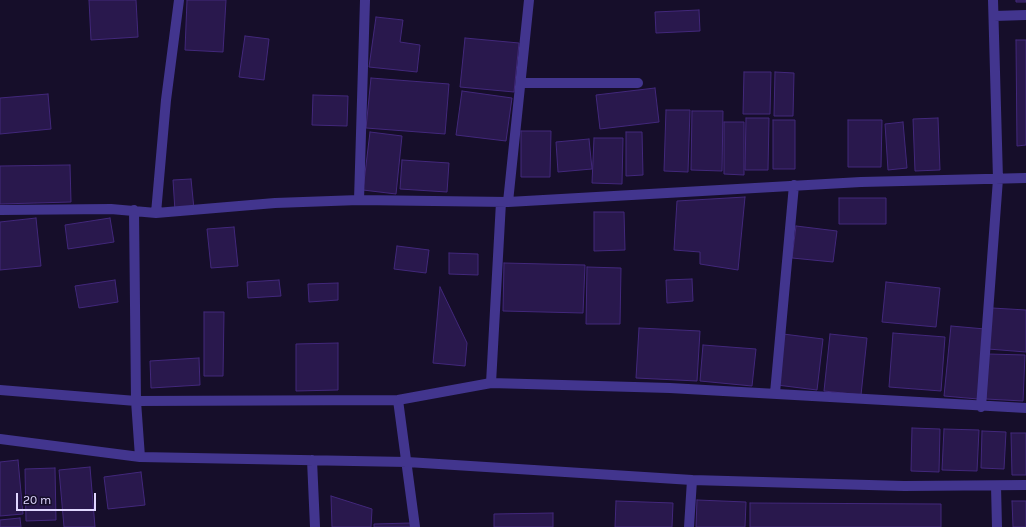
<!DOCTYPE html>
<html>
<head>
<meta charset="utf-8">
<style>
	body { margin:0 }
	#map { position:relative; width:1026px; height:527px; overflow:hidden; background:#160e2a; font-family:Karla,sans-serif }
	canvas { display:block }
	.scale { position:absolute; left:16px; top:493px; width:80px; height:18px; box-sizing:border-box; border:2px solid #e0d7ff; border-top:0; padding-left:5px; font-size:12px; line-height:14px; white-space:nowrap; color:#e0d7ff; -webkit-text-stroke:3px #160e2a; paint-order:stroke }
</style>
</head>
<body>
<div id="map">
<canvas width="1026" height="527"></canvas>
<div class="scale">20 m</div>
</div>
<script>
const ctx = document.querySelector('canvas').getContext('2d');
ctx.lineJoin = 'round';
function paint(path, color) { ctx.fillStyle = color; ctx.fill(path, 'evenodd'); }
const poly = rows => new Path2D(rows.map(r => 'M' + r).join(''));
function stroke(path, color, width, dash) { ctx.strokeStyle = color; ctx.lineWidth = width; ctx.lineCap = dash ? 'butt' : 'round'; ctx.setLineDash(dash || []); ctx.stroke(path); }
const building = poly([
	[89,0,136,0,138,37,91,40,89,0],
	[187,0,226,0,223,52,185,50,187,0],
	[1016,0,1026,0,1026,2,1016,2,1016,0],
	[699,10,700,31,656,33,655,12,699,10],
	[376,17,403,20,400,42,420,45,417,72,369,67,376,17],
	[245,36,269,39,264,80,239,77,245,36],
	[465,38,519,43,514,92,460,87,465,38],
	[1016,40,1026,40,1026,145,1017,146,1016,40],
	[744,72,771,72,770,114,743,114,744,72],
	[775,72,794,73,793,116,774,116,775,72],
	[371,78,449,84,445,134,366,128,371,78],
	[655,88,659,122,600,129,596,95,655,88],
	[462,91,512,98,506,141,456,135,462,91],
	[48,94,51,129,0,134,0,98,48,94],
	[313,95,348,96,347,126,312,125,313,95],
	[666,110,690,110,688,172,664,171,666,110],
	[692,111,723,111,722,171,691,170,692,111],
	[746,118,769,118,768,170,745,170,746,118],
	[938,118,940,170,915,171,913,119,938,118],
	[773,120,795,120,795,169,773,169,773,120],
	[848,120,882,120,881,167,848,167,848,120],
	[724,122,744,122,744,175,724,174,724,122],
	[903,122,907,168,888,170,885,124,903,122],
	[521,131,551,131,550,177,521,177,521,131],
	[370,132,402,136,396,194,363,190,370,132],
	[626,132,642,132,643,175,626,176,626,132],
	[594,138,623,138,622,184,592,183,594,138],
	[589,139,592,169,558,172,556,142,589,139],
	[402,160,449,163,447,192,400,189,402,160],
	[70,165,71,202,0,204,0,166,70,165],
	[191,179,194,209,175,211,173,180,191,179],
	[745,197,738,270,700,264,700,252,674,250,677,201,745,197],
	[839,198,886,198,886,224,839,224,839,198],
	[594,212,624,212,625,250,594,251,594,212],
	[36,218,41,266,0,270,0,222,36,218],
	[110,218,114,242,68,249,65,225,110,218],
	[796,226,837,231,833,262,792,258,796,226],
	[234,227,238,266,211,268,207,229,234,227],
	[397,246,429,250,426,273,394,269,397,246],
	[449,253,478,254,478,275,449,274,449,253],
	[504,263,585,265,583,313,503,311,504,263],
	[587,267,621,268,620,324,586,324,587,267],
	[692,279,693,301,667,303,666,280,692,279],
	[115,280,118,302,79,308,75,286,115,280],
	[279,280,281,296,248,298,247,282,279,280],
	[886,282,940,288,936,327,882,322,886,282],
	[338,283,338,300,309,302,308,284,338,283],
	[440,287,467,343,465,366,433,363,440,287],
	[992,308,1026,310,1026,352,988,349,992,308],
	[204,312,224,312,223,376,204,376,204,312],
	[951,326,985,329,978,399,944,396,951,326],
	[639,328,700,331,697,381,636,378,639,328],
	[893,333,945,337,941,391,889,387,893,333],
	[783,334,823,339,817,390,777,385,783,334],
	[830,334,867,338,861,395,824,391,830,334],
	[338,343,338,390,296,391,296,344,338,343],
	[703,345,756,349,752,386,700,381,703,345],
	[988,354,1025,355,1023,401,986,399,988,354],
	[199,358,200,385,151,388,150,361,199,358],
	[912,428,940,429,939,472,911,471,912,428],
	[944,429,979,430,977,471,942,470,944,429],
	[982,431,1006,432,1004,469,981,468,982,431],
	[1011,433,1026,433,1026,475,1012,475,1011,433],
	[18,460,23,514,0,516,0,462,18,460],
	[90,467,95,527,64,527,59,470,90,467],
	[55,468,56,520,26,521,25,469,55,468],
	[141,472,145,505,108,509,104,477,141,472],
	[331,496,372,509,371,527,332,527,331,496],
	[697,500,746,502,745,527,696,527,697,500],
	[616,501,673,503,672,527,615,527,616,501],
	[1012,501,1026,501,1026,527,1013,527,1012,501],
	[750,503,941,504,941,527,750,527,750,503],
	[553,513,553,527,494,527,494,514,553,513],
	[20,518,21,527,0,527,0,520,20,518],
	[411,523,411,527,374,527,374,524,411,523]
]);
paint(building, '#29184d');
stroke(building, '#42287b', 1);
stroke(poly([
	[994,16,1026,15],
	[521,83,638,83],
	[359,200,365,0],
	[508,202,529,0],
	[0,210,111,209,156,213,275,203,359,200,508,202,861,182,1026,178],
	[134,210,136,401,140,457],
	[156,213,166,100,179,0],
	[491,383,501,202],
	[0,390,136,401,398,400,491,383,670,388,1026,408],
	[775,393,794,185],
	[398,400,415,527],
	[981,407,998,179,993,0],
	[0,439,140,457,407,462,692,480,904,486,1026,485],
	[312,460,315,527],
	[996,486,997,527],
	[689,527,692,480]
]), '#42358e', 10);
</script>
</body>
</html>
